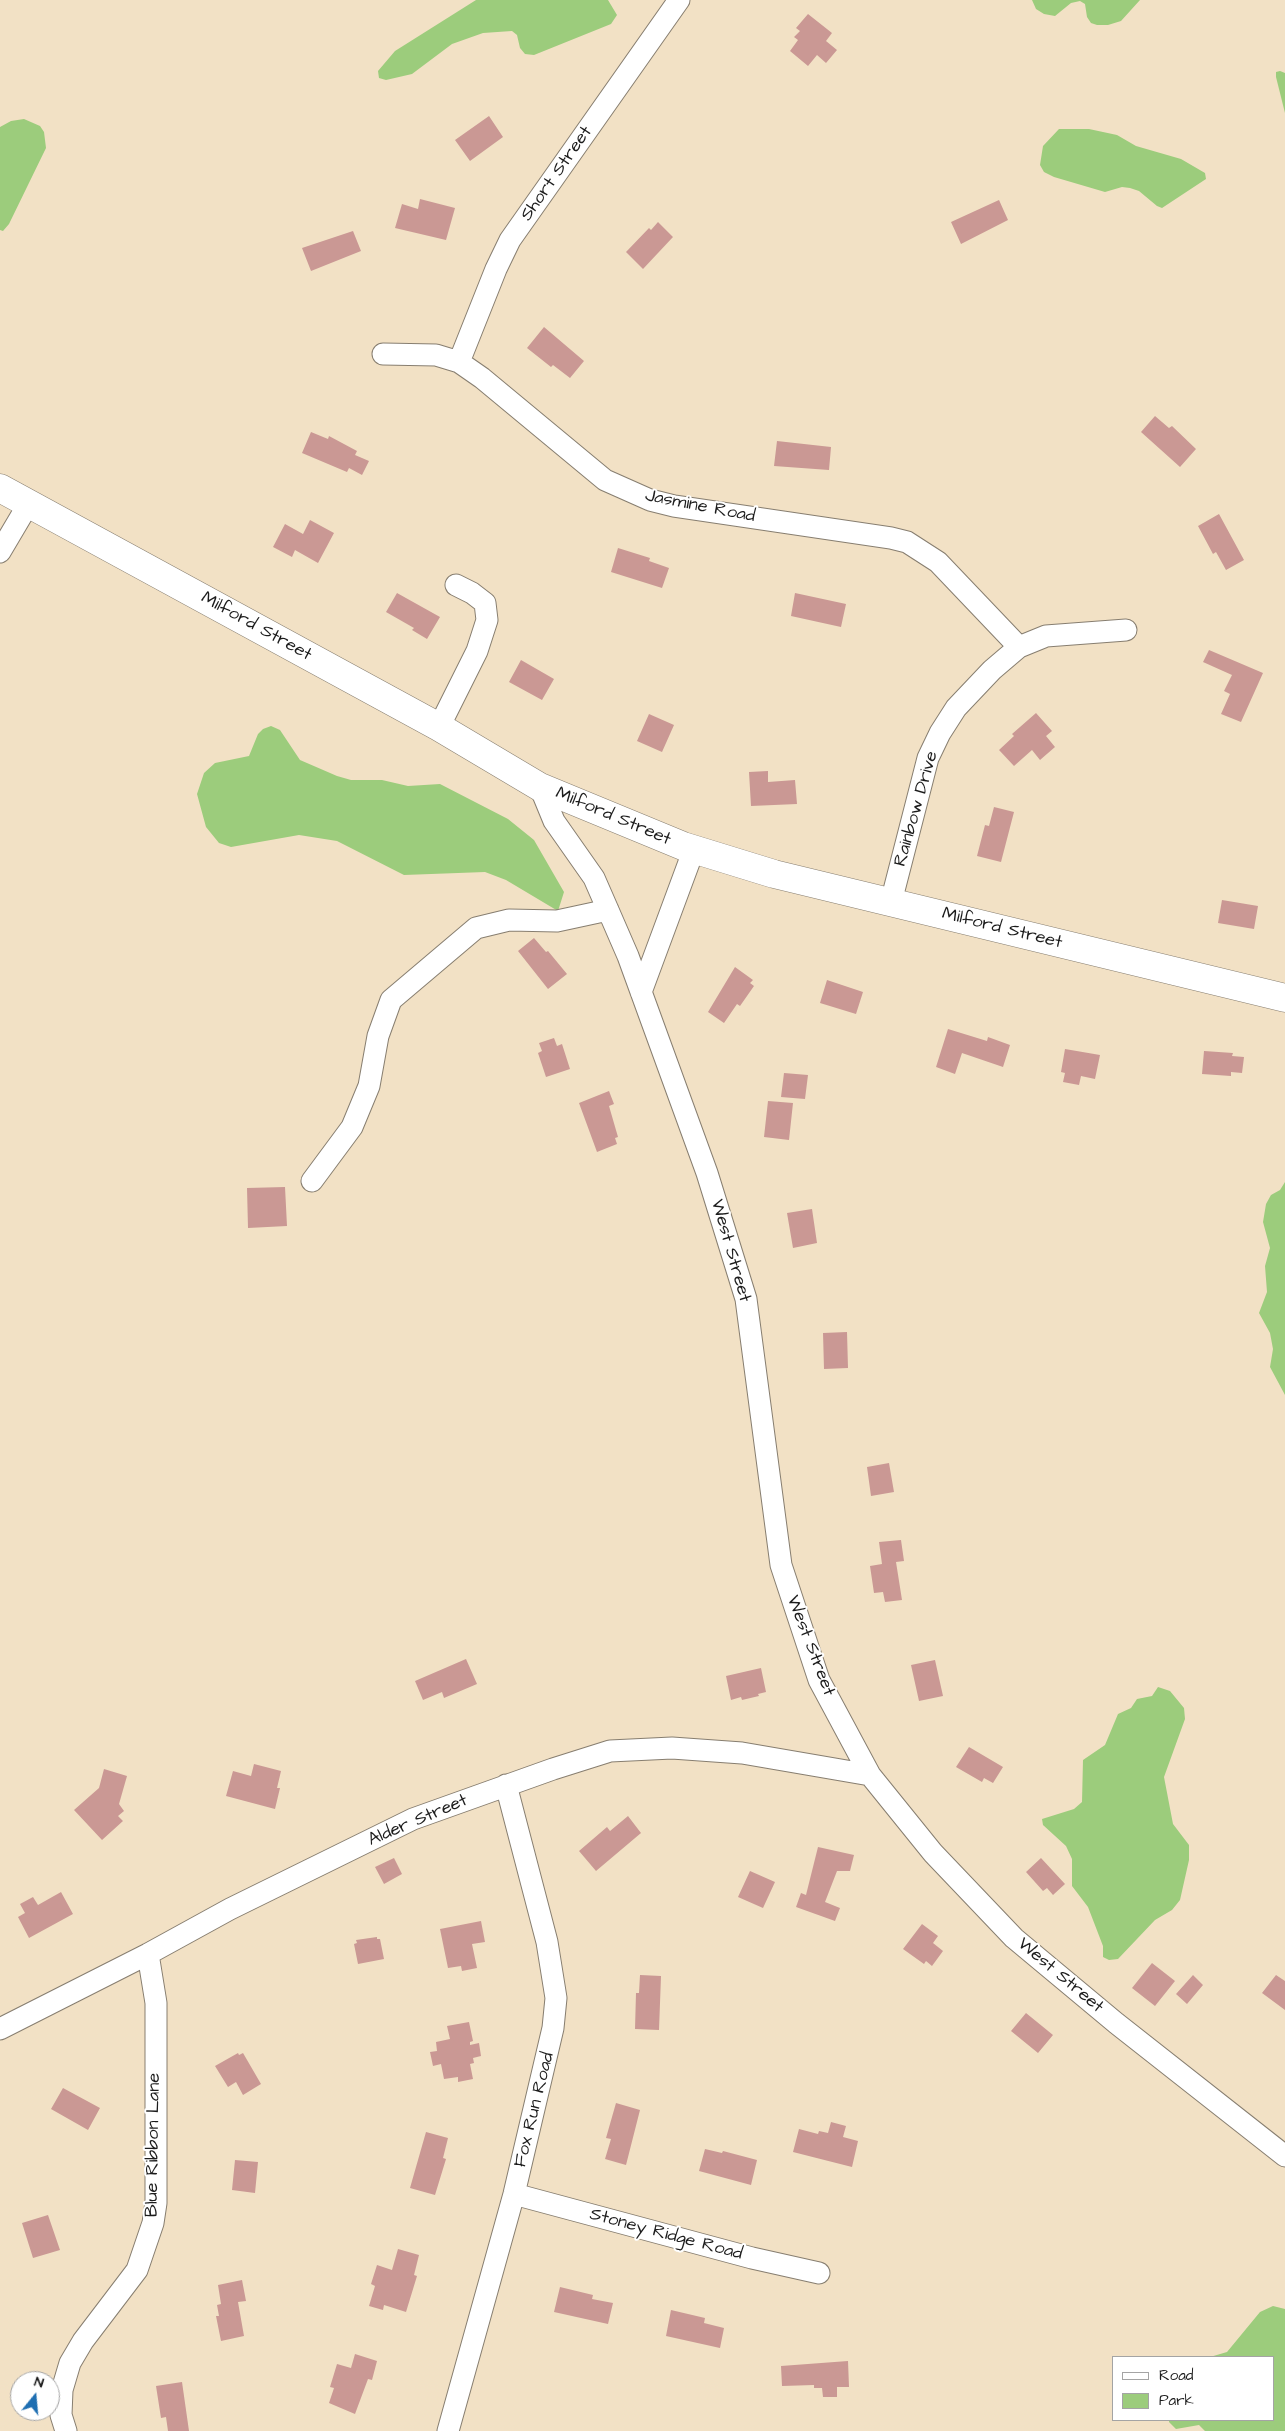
<!DOCTYPE html>
<html>
<head>
<meta charset="utf-8">
<style>
	body { margin:0 }
	#map { position:relative; width:1285px; height:2431px; overflow:hidden; background:#f2e1c5; font-family:"Architects Daughter",sans-serif }
	canvas { display:block }
	.legend { position:absolute; left:1112px; top:2356px; width:162px; height:65px; box-sizing:border-box; background:#fff; border:1px solid #a4a4a4; margin:0; padding:6px 9px; list-style:none; font-size:15px; color:#1c1c1c }
	.legend li { display:flex; align-items:center; gap:10px; height:25px }
	.legend b { width:25px; border:1px solid #a4a4a4 }
	.north { position:absolute; left:10px; top:2371px; width:50px; height:50px; box-sizing:border-box; background:#fff; border:1px solid #a4a4a4; border-radius:50%; rotate:17deg; font-size:14px; font-weight:700; line-height:20px; text-align:center; color:#1c1c1c }
	.north::after { content:''; display:block; margin:auto; width:18px; height:22px; background:#1f6fb2; clip-path:polygon(50% 0,100% 100%,50% 72%,0 100%) }
</style>
</head>
<body>
<div id="map">
<canvas width="1285" height="2431"></canvas>
<ul class="legend">
<li><b style="height:6px;background:#fff"></b>Road</li>
<li><b style="height:14px;background:#9ccc7c"></b>Park</li>
</ul>
<div class="north">N</div>
</div>
<script>
const ctx = document.querySelector('canvas').getContext('2d');
ctx.lineJoin = 'round';
function paint(path, color) { ctx.fillStyle = color; ctx.fill(path, 'evenodd'); }
const poly = rows => new Path2D(rows.map(r => 'M' + r).join(''));
function stroke(path, color, width, dash) { ctx.strokeStyle = color; ctx.lineWidth = width; ctx.lineCap = dash ? 'butt' : 'round'; ctx.setLineDash(dash || []); ctx.stroke(path); }
function drawText(font, color, halo, rows, align = 'center') {
  ctx.font = font + ' "Architects Daughter",sans-serif'; ctx.lineWidth = 4; ctx.setLineDash([]); ctx.textBaseline = 'middle'; ctx.strokeStyle = halo; ctx.fillStyle = color; for (const [text, x, y, turn = 0] of rows) {
    ctx.save(); ctx.translate(x, y); ctx.rotate((+turn || 0) * Math.PI / 180); ctx.textAlign = isNaN(turn) ? turn : align; if (halo) ctx.strokeText(text, 0, 0); ctx.fillText(text, 0, 0); ctx.restore();
  }
}
paint(poly([
	[476,0,608,0,617,15,611,24,534,55,525,54,520,48,517,35,512,31,483,33,452,44,412,74,386,80,379,78,378,71,395,51],
	[1032,0,1140,0,1121,21,1108,25,1097,25,1091,23,1087,17,1085,4,1080,1,1071,3,1055,16,1044,14,1036,9],
	[1280,71,1285,73,1285,113,1276,77,1276,72],
	[24,119,40,126,44,132,46,148,9,224,3,231,0,230,0,127,11,121],
	[1059,129,1089,129,1117,135,1136,146,1181,159,1205,173,1206,179,1162,208,1157,206,1139,191,1130,188,1122,187,1105,192,1054,177,1044,172,1040,165,1043,146],
	[271,726,280,730,300,760,337,776,351,780,382,780,408,786,440,784,508,819,534,840,564,892,558,911,506,880,485,872,404,875,337,841,299,835,231,847,219,843,206,827,197,794,204,773,215,763,249,756,258,734,263,729],
	[1285,1182,1285,1395,1270,1367,1273,1349,1270,1333,1259,1313,1267,1292,1265,1266,1270,1248,1263,1222,1266,1204,1271,1195,1280,1190],
	[1158,1687,1170,1691,1184,1708,1185,1719,1164,1777,1173,1824,1189,1845,1189,1860,1180,1900,1172,1910,1155,1920,1118,1959,1109,1960,1103,1957,1103,1946,1088,1907,1072,1886,1072,1859,1066,1846,1043,1825,1042,1819,1074,1809,1082,1802,1083,1760,1105,1745,1118,1714,1131,1708,1137,1699,1152,1696],
	[1273,2306,1285,2309,1285,2431,1205,2431,1199,2425,1176,2429,1169,2422,1169,2420,1274,2420,1274,2357,1210,2357,1227,2352,1260,2312]
]), '#9ccc7c');
paint(poly([
	[808,14,832,33,826,41,837,50,826,63,817,55,808,66,790,51,798,40,794,37,800,31,796,28],
	[489,116,503,137,470,161,455,140],
	[420,199,455,208,446,240,395,228,402,204,418,209],
	[999,200,1008,220,961,244,951,222],
	[658,222,673,237,643,269,626,252,649,228,651,230],
	[353,231,361,251,311,271,302,248],
	[544,327,584,361,570,378,553,365,551,367,527,348],
	[1155,416,1169,428,1172,426,1196,449,1180,467,1141,432],
	[311,432,328,439,329,436,357,451,355,455,369,461,362,475,349,468,347,472,302,453],
	[777,441,831,447,829,470,774,466],
	[1219,514,1244,560,1226,570,1216,552,1213,554,1198,526],
	[310,520,334,533,318,563,295,550,292,557,273,547,285,524,303,534],
	[618,548,650,558,649,561,669,568,662,588,611,572],
	[397,593,440,617,427,639,412,630,414,628,386,612],
	[795,593,846,604,841,627,791,616],
	[1209,650,1263,673,1241,722,1221,714,1230,694,1224,691,1232,675,1203,662],
	[521,660,554,679,542,700,509,682],
	[1036,713,1052,731,1046,736,1055,747,1040,760,1032,750,1014,766,999,750,1014,736,1012,734],
	[649,714,674,725,662,752,637,741],
	[768,771,768,782,795,780,797,804,751,806,749,772],
	[994,807,1014,812,1001,862,977,856,985,825,989,826],
	[1222,900,1258,906,1254,929,1218,923],
	[534,938,546,952,548,951,567,974,548,989,518,951],
	[735,967,753,980,750,983,754,986,740,1006,737,1004,724,1023,708,1012],
	[827,980,863,992,856,1014,820,1003],
	[948,1029,987,1041,988,1037,1010,1045,1003,1067,962,1053,955,1074,936,1067],
	[554,1038,557,1046,562,1044,570,1069,546,1077,538,1053,542,1051,539,1043],
	[1065,1049,1100,1055,1095,1079,1081,1076,1079,1085,1063,1082,1065,1073,1061,1072],
	[1204,1051,1233,1053,1232,1056,1244,1057,1242,1073,1231,1072,1231,1076,1202,1074],
	[784,1073,808,1075,805,1099,781,1097],
	[609,1091,614,1104,609,1106,618,1137,615,1138,617,1144,597,1152,579,1103],
	[768,1101,793,1103,789,1140,764,1137],
	[285,1187,287,1226,248,1228,247,1188],
	[812,1209,817,1243,793,1248,787,1213],
	[847,1332,848,1368,824,1369,823,1333],
	[889,1463,894,1492,871,1496,867,1467],
	[901,1540,904,1561,896,1562,902,1600,885,1602,883,1592,874,1593,870,1566,882,1564,879,1542],
	[466,1659,477,1684,444,1698,442,1692,423,1700,415,1681],
	[935,1660,943,1696,919,1701,911,1665],
	[761,1668,766,1692,758,1694,759,1696,742,1700,741,1697,731,1700,726,1676],
	[969,1747,1003,1767,993,1783,984,1778,982,1782,956,1767],
	[254,1764,281,1771,277,1788,280,1788,275,1809,226,1796,233,1771,251,1776],
	[104,1769,127,1776,119,1804,124,1811,118,1816,123,1821,102,1840,74,1810,99,1788],
	[628,1816,641,1833,596,1871,579,1851,607,1827,610,1831],
	[818,1847,854,1855,850,1871,837,1871,825,1902,840,1908,835,1921,796,1907,801,1893,806,1895],
	[394,1858,402,1874,384,1884,375,1867],
	[1041,1858,1065,1884,1053,1895,1047,1888,1043,1891,1026,1872],
	[750,1871,775,1882,763,1908,738,1897],
	[61,1892,73,1914,29,1938,18,1917,25,1913,20,1904,33,1897,38,1905],
	[481,1921,485,1942,472,1944,477,1968,462,1971,461,1966,448,1968,440,1929],
	[922,1924,938,1936,933,1943,943,1951,932,1966,926,1961,924,1964,903,1949],
	[377,1937,377,1939,380,1939,384,1959,358,1964,354,1944,357,1943,356,1940],
	[1152,1963,1175,1981,1155,2006,1132,1988],
	[640,1975,661,1976,659,2030,635,2029,636,1993,639,1993],
	[1193,1975,1203,1985,1187,2004,1176,1994],
	[1276,1975,1285,1981,1285,2010,1262,1993],
	[1026,2013,1053,2035,1038,2053,1011,2031],
	[469,2022,473,2041,470,2042,470,2045,479,2043,481,2056,473,2058,474,2063,470,2064,473,2079,458,2082,458,2077,444,2079,441,2064,433,2066,430,2052,437,2051,436,2042,450,2039,447,2026],
	[238,2053,239,2055,243,2053,261,2084,243,2095,236,2082,228,2087,215,2066],
	[63,2088,100,2108,88,2130,51,2109],
	[616,2103,640,2110,626,2165,605,2159,611,2139,606,2138],
	[831,2122,846,2126,843,2137,858,2141,852,2167,793,2152,799,2129,818,2134,819,2131,828,2133],
	[426,2132,448,2138,443,2158,446,2159,435,2195,410,2188],
	[705,2149,722,2153,723,2151,757,2160,751,2185,699,2171],
	[235,2160,258,2162,255,2193,232,2190],
	[48,2215,60,2250,33,2258,22,2223],
	[398,2249,419,2255,414,2275,417,2276,406,2312,384,2305,383,2310,369,2306,375,2286,371,2284,377,2265,392,2270],
	[242,2280,246,2301,238,2302,244,2336,221,2341,216,2316,219,2316,217,2305,221,2304,218,2285],
	[560,2287,593,2295,592,2299,613,2303,608,2324,554,2312],
	[671,2310,705,2318,704,2323,724,2328,720,2348,666,2336],
	[355,2354,377,2361,372,2380,368,2379,355,2414,329,2403,334,2388,330,2387,337,2364,351,2368],
	[848,2361,849,2387,837,2387,837,2397,823,2397,822,2388,814,2388,814,2385,782,2386,781,2366],
	[182,2382,189,2431,168,2431,166,2417,161,2418,156,2386]
]), '#ca9894');
const minor = poly([
	[383,354,436,355,459,362,482,378,605,480,650,500,674,506,891,538,907,542,938,562,1019,647],
	[459,362,496,269,510,240,679,0],
	[0,552,29,503],
	[439,727,477,651,487,620,485,603,472,593,456,585],
	[540,787,554,821,594,878,608,910,628,956,707,1173,746,1299,781,1565,819,1680,870,1775,933,1853,1014,1938,1116,2023,1285,2156],
	[891,902,928,758,940,733,956,708,992,670,1019,647,1046,636,1126,630],
	[641,992,694,849],
	[312,1181,352,1127,369,1086,378,1036,391,1000,476,928,509,920,557,921,608,910],
	[0,2029,148,1954,230,1909,413,1819,553,1769,610,1751,672,1748,742,1753,870,1775],
	[514,2194,752,2258,819,2273],
	[66,2431,61,2415,62,2390,70,2363,83,2341,137,2270,153,2223,156,2203,156,2003,148,1954],
	[448,2431,514,2194,553,2028,556,1998,547,1942,506,1785]
]);
const major = poly([
	[0,488,439,727,540,787,683,846,774,874,1285,998]
]);
stroke(minor, '#877e70', 23);
stroke(major, '#877e70', 29);
stroke(minor, '#fff', 21);
stroke(major, '#fff', 28);
drawText('18px', '#1c1c1c', '#fff', [
	["Short Street",557,174,-55],
	["Jasmine Road",700,507,11],
	["Milford Street",256,627,29],
	["Rainbow Drive",917,809,-74],
	["Milford Street",613,817,23],
	["Milford Street",1002,929,14],
	["West Street",730,1251,74],
	["West Street",810,1646,69],
	["Alder Street",418,1821,-23],
	["West Street",1060,1976,40],
	["Fox Run Road",535,2110,-76],
	["Blue Ribbon Lane",154,2145,-89],
	["Stoney Ridge Road",666,2235,15]
]);
</script>
</body>
</html>
